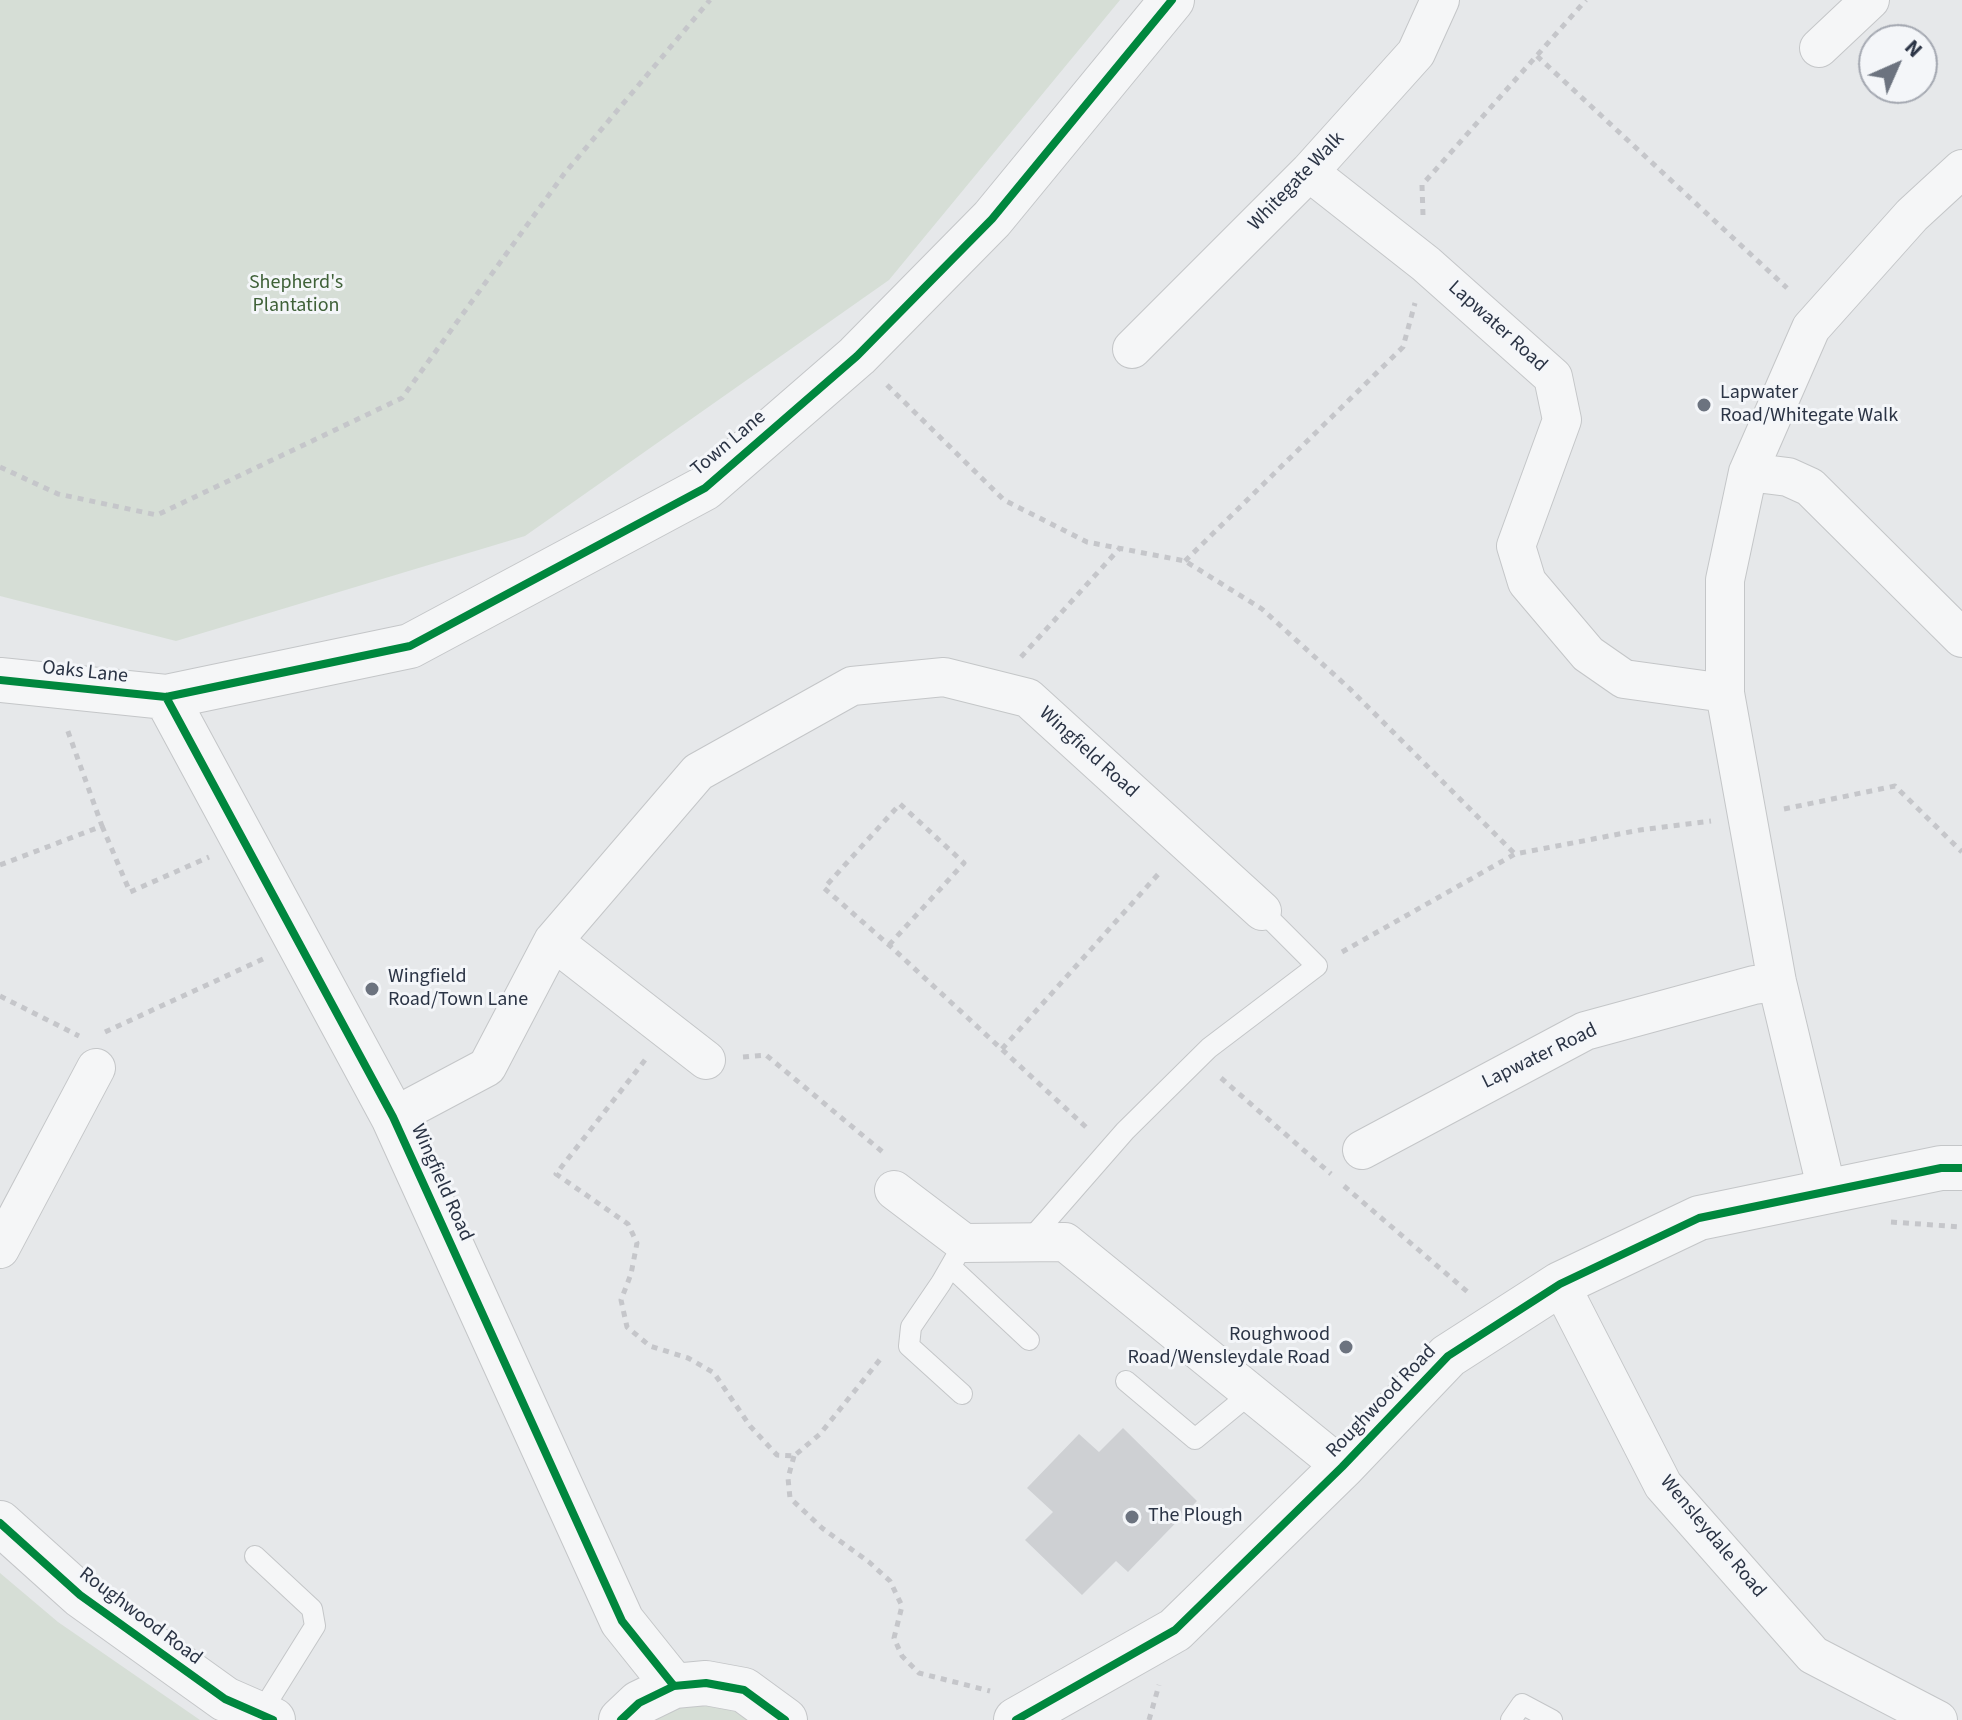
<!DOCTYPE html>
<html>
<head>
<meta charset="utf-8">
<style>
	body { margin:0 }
	#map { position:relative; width:1962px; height:1720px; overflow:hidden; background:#e6e8ea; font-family:"Source Sans 3",sans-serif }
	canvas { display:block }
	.north { position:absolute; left:1858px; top:24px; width:80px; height:80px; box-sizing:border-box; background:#f4f6f9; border:2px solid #a4a8b1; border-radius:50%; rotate:45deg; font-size:22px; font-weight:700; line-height:32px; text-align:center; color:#2b3445 }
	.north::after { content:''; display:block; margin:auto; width:28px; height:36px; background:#6c737f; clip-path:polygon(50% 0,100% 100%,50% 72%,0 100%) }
</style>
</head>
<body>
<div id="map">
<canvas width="1962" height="1720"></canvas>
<div class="north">N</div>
</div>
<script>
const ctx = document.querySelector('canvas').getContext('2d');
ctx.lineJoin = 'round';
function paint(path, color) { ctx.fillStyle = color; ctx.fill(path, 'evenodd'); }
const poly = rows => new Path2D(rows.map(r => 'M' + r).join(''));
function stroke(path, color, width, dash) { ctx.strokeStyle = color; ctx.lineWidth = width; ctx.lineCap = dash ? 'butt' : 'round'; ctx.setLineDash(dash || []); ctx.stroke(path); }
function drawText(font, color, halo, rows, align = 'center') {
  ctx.font = font + ' "Source Sans 3",sans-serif'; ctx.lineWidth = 6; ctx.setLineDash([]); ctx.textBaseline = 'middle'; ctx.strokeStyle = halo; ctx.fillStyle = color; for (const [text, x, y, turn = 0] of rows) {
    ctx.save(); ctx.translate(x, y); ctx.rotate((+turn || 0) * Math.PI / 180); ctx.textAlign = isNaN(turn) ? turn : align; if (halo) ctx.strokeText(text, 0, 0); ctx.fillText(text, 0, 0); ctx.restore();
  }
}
paint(poly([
	[0,0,1120,0,889,280,525,536,176,641,0,596],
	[0,1573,58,1622,200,1720,0,1720],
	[685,1704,723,1704,755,1720,651,1720]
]), '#d6ded6');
paint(poly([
	[1123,1428,1197,1501,1128,1572,1116,1561,1082,1595,1025,1540,1053,1512,1027,1488,1079,1434,1099,1452]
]), '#ced0d3');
const service = poly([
	[1028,1242,1125,1131,1209,1048,1317,966,1262,911],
	[951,1267,1029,1340],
	[1126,1381,1195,1439,1251,1393],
	[962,1394,909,1346,911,1327,941,1283,964,1243],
	[255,1556,312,1609,315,1626,260,1714],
	[1511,1720,1522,1704,1552,1720]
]);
const minor = poly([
	[1819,48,1870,0],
	[1309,172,1426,264,1553,377,1562,420,1516,546,1527,582,1588,654,1624,679,1725,693],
	[1132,349,1309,172,1416,53,1440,0],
	[1748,472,1788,477,1810,487,1962,638],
	[553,941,706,1060],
	[393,1117,487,1067,553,941,698,772,852,686,944,677,1028,698,1262,911],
	[1362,1150,1585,1031,1754,985,1777,982],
	[894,1190,964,1243,1065,1242,1342,1467],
	[1827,1191,1777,982,1725,693,1725,580,1748,472,1811,328,1912,215,1962,169],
	[0,1249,96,1068],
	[1560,1284,1663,1485,1813,1655,1938,1720]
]);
const tertiary = poly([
	[0,680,166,697,410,646,705,488,857,356,992,219,1172,0],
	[166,697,393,1117,622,1621,674,1686],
	[0,1523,80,1595,225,1699,273,1720],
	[621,1720,639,1703,674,1686,706,1683,744,1690,785,1720],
	[1016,1720,1175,1630,1342,1467,1448,1356,1560,1284,1699,1218,1941,1168,1962,1168]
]);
stroke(service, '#c4c6c8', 22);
stroke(minor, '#c4c6c8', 40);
stroke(tertiary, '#c4c6c8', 46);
stroke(poly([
	[1537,56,1787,288],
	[1423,215,1422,185,1586,0],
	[887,385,1004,500,1087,542,1185,561,1262,609,1350,689,1515,854],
	[0,467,58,494,157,515,402,398,564,174,710,0],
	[1185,561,1403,347,1415,303],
	[1021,657,1119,549],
	[1784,809,1895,786,1962,852],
	[102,826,130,892,209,857],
	[0,865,102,826,66,726],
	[889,945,964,863,900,804,824,888,889,945,1088,1129],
	[1342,952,1515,854,1640,830,1711,821],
	[0,996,79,1036],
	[105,1032,263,959],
	[1002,1049,1161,871],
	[743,1057,766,1055,885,1154],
	[645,1060,556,1174,628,1224,637,1243,631,1274,621,1300,627,1327,650,1346,688,1358,714,1373,750,1426,777,1455,794,1456,820,1434,882,1357],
	[1221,1078,1331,1174],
	[1344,1186,1470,1294],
	[1891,1222,1962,1227],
	[794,1456,788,1478,790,1498,822,1528,869,1562,890,1581,902,1606,894,1638,902,1656,919,1673,990,1691],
	[1149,1720,1159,1685]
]), '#c5c6ca', 5, [6, 6]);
stroke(service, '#f5f6f7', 20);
stroke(minor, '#f5f6f7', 38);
stroke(tertiary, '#f5f6f7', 44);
stroke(poly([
	[0,680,166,697,410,646,705,488,857,356,992,219,1172,0],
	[166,697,393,1117,622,1621,674,1686],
	[0,1523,80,1595,225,1699,273,1720],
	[621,1720,639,1703,674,1686,706,1683,744,1690,785,1720],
	[1016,1720,1175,1630,1342,1467,1448,1356,1560,1284,1699,1218,1941,1168,1962,1168]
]), '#00873e', 8);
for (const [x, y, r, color] of [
	[1704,405,8,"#6c737f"],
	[372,989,8,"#6c737f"],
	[1346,1347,8,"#6c737f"],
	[1132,1517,8,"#6c737f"]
]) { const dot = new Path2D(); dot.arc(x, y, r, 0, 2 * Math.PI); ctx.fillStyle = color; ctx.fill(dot); stroke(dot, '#f4f6f9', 3); }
drawText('20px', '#2b3445', '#f4f6f9', [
	["Whitegate Walk",1297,182,-46],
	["Lapwater Road",1497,327,42],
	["Town Lane",729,444,-40],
	["Oaks Lane",85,673,6],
	["Wingfield Road",1088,753,42],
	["Lapwater Road",1540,1057,-26],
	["Wingfield Road",441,1183,66],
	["Roughwood Road",1382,1402,-46],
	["Wensleydale Road",1712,1537,50],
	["Roughwood Road",140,1617,37]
]);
drawText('20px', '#3f6138', '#f4f6f9', [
	["Shepherd's",296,284],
	["Plantation",296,307]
]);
drawText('20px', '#2b3445', '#f4f6f9', [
	["Lapwater",1720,394],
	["Road/Whitegate Walk",1720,417],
	["Wingfield",388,978],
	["Road/Town Lane",388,1001],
	["Roughwood",1330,1336,"right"],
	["Road/Wensleydale Road",1330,1359,"right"],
	["The Plough",1148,1517]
], 'left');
</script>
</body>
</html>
